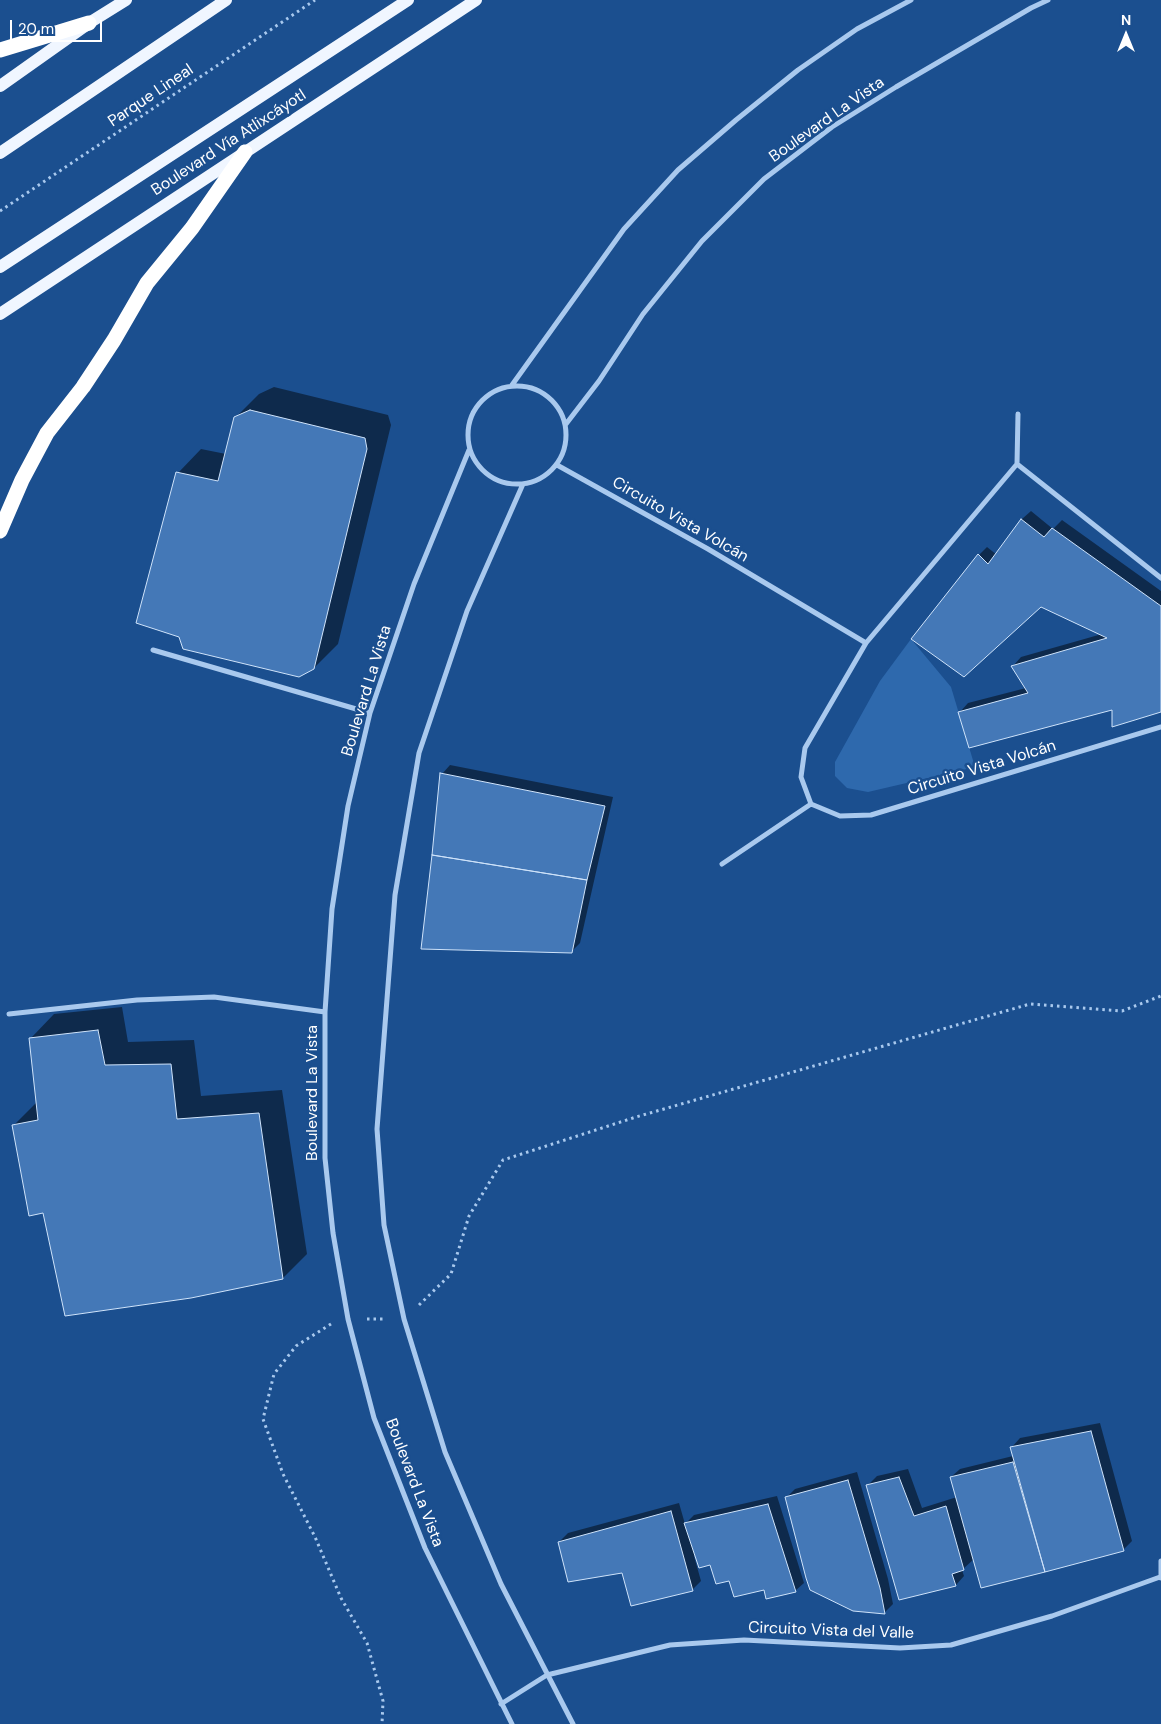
<!DOCTYPE html>
<html>
<head>
<meta charset="utf-8">
<style>
	body { margin:0 }
	#map { position:relative; width:1161px; height:1724px; overflow:hidden; background:#1b4f8f; font-family:"DM Sans",sans-serif }
	canvas { display:block }
	.north { position:absolute; left:1101px; top:10px; width:50px; height:50px; -webkit-text-stroke:4px #1b4f8f; paint-order:stroke; rotate:0deg; font-size:14px; font-weight:700; line-height:20px; text-align:center; color:#fff }
	.north::after { content:''; display:block; margin:auto; width:18px; height:22px; background:#fff; clip-path:polygon(50% 0,100% 100%,50% 72%,0 100%) }
	.scale { position:absolute; left:10px; top:20px; width:92px; height:22px; box-sizing:border-box; border:2px solid #fff; border-top:0; padding-left:6px; font-size:15px; line-height:18px; white-space:nowrap; color:#fff; -webkit-text-stroke:4px #1b4f8f; paint-order:stroke }
</style>
</head>
<body>
<div id="map">
<canvas width="1161" height="1724"></canvas>
<div class="north">N</div>
<div class="scale">20 m</div>
</div>
<script>
const ctx = document.querySelector('canvas').getContext('2d');
ctx.lineJoin = 'round';
function paint(path, color) { ctx.fillStyle = color; ctx.fill(path, 'evenodd'); }
const poly = rows => new Path2D(rows.map(r => 'M' + r).join(''));
function stroke(path, color, width, dash) { ctx.strokeStyle = color; ctx.lineWidth = width; ctx.lineCap = dash ? 'butt' : 'round'; ctx.setLineDash(dash || []); ctx.stroke(path); }
function drawText(font, color, halo, rows, align = 'center') {
  ctx.font = font + ' "DM Sans",sans-serif'; ctx.lineWidth = 5; ctx.setLineDash([]); ctx.textBaseline = 'middle'; ctx.strokeStyle = halo; ctx.fillStyle = color; for (const [text, x, y, turn = 0] of rows) {
    ctx.save(); ctx.translate(x, y); ctx.rotate((+turn || 0) * Math.PI / 180); ctx.textAlign = isNaN(turn) ? turn : align; if (halo) ctx.strokeText(text, 0, 0); ctx.fillText(text, 0, 0); ctx.restore();
  }
}
paint(poly([
	[911,639,951,687,975,767,868,792,847,788,835,776,835,762,880,681]
]), '#2e69ad');
paint(poly([
	[274,387,388,415,391,425,338,644,314,668,178,473,201,449,226,454,235,418,259,394],
	[1031,511,1053,529,1062,520,1161,591,1161,710,1114,708,960,712,968,703,1026,688,1013,666,1021,657,1102,634,1041,606,964,675,979,555,987,547,997,555,1022,519],
	[450,765,613,797,580,943,571,952,442,774],
	[122,1007,128,1042,194,1040,201,1096,282,1090,307,1254,283,1278,14,1125,37,1102,31,1038,54,1014],
	[1100,1423,1132,1541,1123,1550,982,1586,974,1559,962,1570,964,1576,956,1585,899,1598,868,1485,877,1476,908,1469,922,1508,957,1497,951,1477,960,1469,1013,1456,1012,1447,1020,1438],
	[857,1472,888,1579,893,1604,884,1613,787,1497,795,1489],
	[777,1496,804,1583,795,1591,765,1588,730,1580,711,1564,696,1555,694,1556,701,1581,692,1590,622,1572,559,1542,568,1533,679,1503,685,1524,694,1515]
]), '#0007');
const building = poly([
	[250,410,365,438,367,449,314,669,299,677,183,649,179,637,136,623,176,472,218,481,234,417,250,410],
	[1021,519,1044,537,1052,528,1161,606,1161,712,1112,727,1112,710,969,748,958,712,1028,693,1011,666,1107,638,1041,607,964,677,911,639,978,554,988,564,1021,519],
	[440,773,605,806,587,880,432,855,440,773],
	[432,855,587,880,572,953,421,949,432,855],
	[98,1030,105,1065,171,1064,177,1119,259,1113,283,1279,191,1298,65,1316,43,1213,29,1216,12,1125,38,1120,29,1038,98,1030],
	[1091,1431,1124,1551,1045,1572,1010,1447,1091,1431],
	[1013,1462,1045,1572,981,1588,950,1477,1013,1462],
	[899,1477,914,1516,946,1506,964,1570,952,1574,956,1586,899,1600,866,1485,899,1477],
	[848,1480,880,1588,885,1614,853,1611,810,1590,806,1578,785,1497,848,1480],
	[768,1504,796,1592,766,1599,764,1590,734,1597,729,1581,716,1584,710,1565,699,1568,684,1523,768,1504],
	[671,1511,693,1591,631,1606,622,1573,568,1582,558,1542,671,1511]
]);
paint(building, '#4478b7');
stroke(building, '#cfe3fa', 1);
stroke(poly([
	[0,211,315,0],
	[419,1305,451,1274,469,1216,503,1160,636,1117,1030,1004,1122,1011,1161,996],
	[367,1319,385,1319],
	[331,1324,296,1346,274,1374,263,1419,283,1474,315,1537,341,1598,367,1643,383,1701,382,1724]
]), '#a9c9ee', 3, [2.5, 4]);
stroke(poly([
	[512,385,624,229,678,170,736,120,798,70,857,29,911,0],
	'468 435a49 49 0 1 1 98 0a49 49 0 1 1-98 0Z',
	[1018,414,1017,464,866,643,805,748,801,777,811,804,840,816,871,815,1161,727],
	[566,424,599,381,643,314,702,241,764,179,832,127,896,87,1031,8,1048,0],
	[469,450,414,584,370,713,348,806,332,909,325,1012,325,1158,333,1233,348,1319,374,1418,425,1548,512,1724],
	[1017,464,1161,578],
	[557,465,708,549,866,643],
	[523,484,467,611,419,753,395,895,377,1129,384,1225,404,1319,445,1452,501,1584,573,1724],
	[153,650,370,713],
	[722,864,811,804],
	[9,1014,137,1000,214,997,325,1012],
	[1161,1561,1161,1578],
	[501,1704,547,1675,670,1645,744,1640,900,1648,951,1645,1052,1616,1160,1577]
]), '#a9c9ee', 5);
stroke(poly([
	[0,86,89,23,126,0],
	[0,153,226,0],
	[0,267,408,0],
	[0,314,476,0]
]), '#f0f6ff', 12);
stroke(poly([
	[0,50,89,23],
	[0,531,22,480,47,433,83,387,114,340,147,283,192,228,245,152]
]), '#fff', 15);
drawText('16px', '#fff', '#1b4f8f', [
	["Parque Lineal",151,96,-34],
	["Boulevard La Vista",827,120,-35],
	["Boulevard Vía Atlixcáyotl",229,143,-33],
	["Circuito Vista Volcán",680,520,30],
	["Boulevard La Vista",367,691,-73],
	["Circuito Vista Volcán",982,768,-17],
	["Boulevard La Vista",313,1093,-90],
	["Boulevard La Vista",414,1483,69],
	["Circuito Vista del Valle",831,1631,2]
]);
</script>
</body>
</html>
